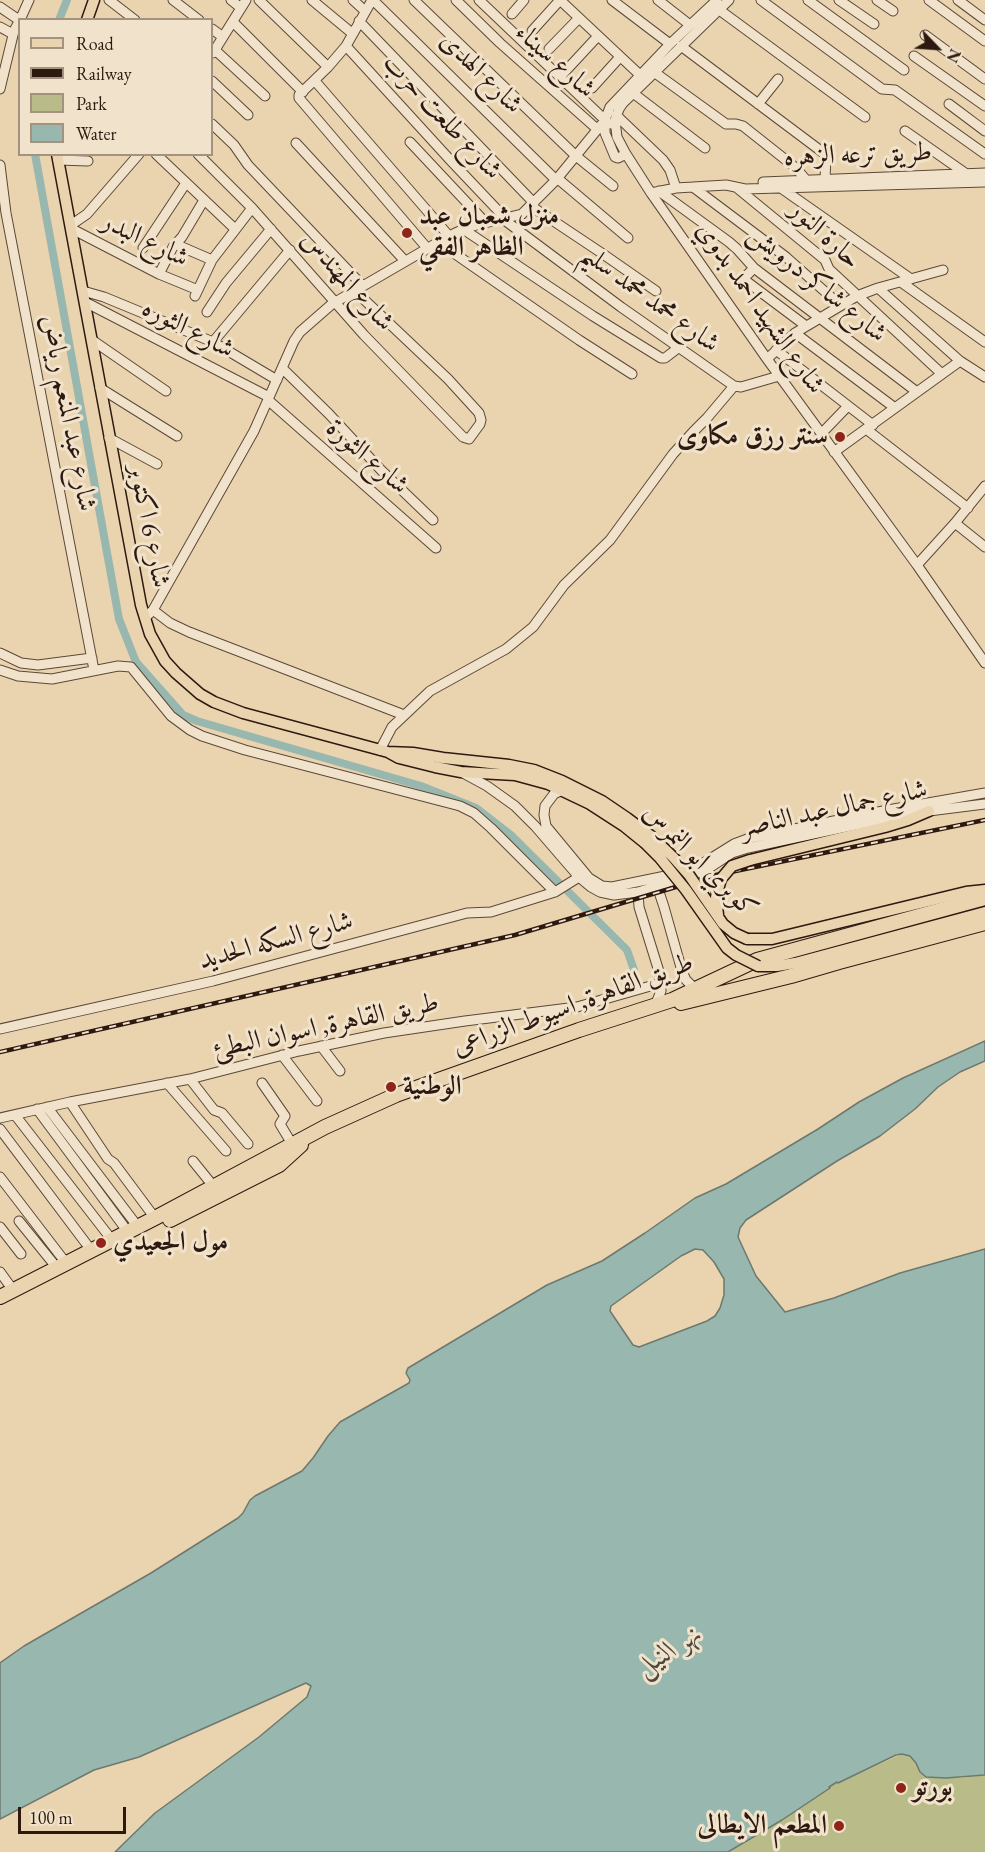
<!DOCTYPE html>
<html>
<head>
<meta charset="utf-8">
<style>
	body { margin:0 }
	#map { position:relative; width:985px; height:1852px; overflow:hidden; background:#ead4af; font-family:"EB Garamond",serif }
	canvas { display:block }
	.legend { position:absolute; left:18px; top:18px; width:195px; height:138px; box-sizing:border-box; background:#f1e3cb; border:2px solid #a39280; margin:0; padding:8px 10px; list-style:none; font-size:18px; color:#2d1910 }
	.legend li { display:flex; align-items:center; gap:12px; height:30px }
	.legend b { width:30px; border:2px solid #a39280 }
	.north { position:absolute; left:907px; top:18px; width:60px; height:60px; -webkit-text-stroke:4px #f1e3cb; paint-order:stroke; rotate:115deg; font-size:16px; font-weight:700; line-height:24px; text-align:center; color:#2d1910 }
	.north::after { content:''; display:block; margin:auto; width:21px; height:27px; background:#2d1910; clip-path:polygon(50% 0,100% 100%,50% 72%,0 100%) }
	.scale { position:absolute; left:18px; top:1807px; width:108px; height:27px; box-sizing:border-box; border:3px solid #2d1910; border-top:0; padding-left:8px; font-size:18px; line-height:21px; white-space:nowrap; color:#2d1910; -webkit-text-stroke:4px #f1e3cb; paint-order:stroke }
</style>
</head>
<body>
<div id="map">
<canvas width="985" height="1852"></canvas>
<ul class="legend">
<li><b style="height:8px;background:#ead4af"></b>Road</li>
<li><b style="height:8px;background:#2d1910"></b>Railway</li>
<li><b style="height:16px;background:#b9bc89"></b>Park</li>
<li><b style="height:16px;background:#98b8af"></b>Water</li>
</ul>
<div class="north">N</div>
<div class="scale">100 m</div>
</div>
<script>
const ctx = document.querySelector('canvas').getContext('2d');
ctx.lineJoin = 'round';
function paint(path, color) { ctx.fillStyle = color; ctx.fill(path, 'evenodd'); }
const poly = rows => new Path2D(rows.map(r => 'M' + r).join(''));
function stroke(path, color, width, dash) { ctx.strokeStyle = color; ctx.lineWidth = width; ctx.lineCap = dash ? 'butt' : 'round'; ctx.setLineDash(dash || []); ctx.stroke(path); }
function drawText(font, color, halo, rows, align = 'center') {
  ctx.font = font + ' "EB Garamond",Amiri,serif'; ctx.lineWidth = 6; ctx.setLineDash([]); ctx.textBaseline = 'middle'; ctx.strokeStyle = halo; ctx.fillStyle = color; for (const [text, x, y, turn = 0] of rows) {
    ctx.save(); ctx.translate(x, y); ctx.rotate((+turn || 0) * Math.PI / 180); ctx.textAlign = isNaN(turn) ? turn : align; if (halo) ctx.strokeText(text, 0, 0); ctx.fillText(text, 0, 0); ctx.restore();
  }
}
paint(poly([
	[902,1754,910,1756,916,1763,920,1772,931,1778,961,1778,985,1775,985,1852,728,1852,782,1820,837,1782,838,1783]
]), '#b9bc89');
const water = poly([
	[985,1041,985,1061,960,1072,938,1087,915,1109,880,1136,837,1161,746,1220,740,1228,738,1237,756,1276,785,1312,834,1298,900,1273,985,1249,985,1775,946,1778,926,1777,920,1772,916,1763,910,1756,902,1754,896,1755,838,1783,837,1782,829,1787,830,1788,782,1820,728,1852,115,1852,155,1813,259,1737,307,1697,311,1686,306,1683,139,1757,94,1770,0,1819,0,1663,24,1646,151,1573,238,1518,243,1513,250,1500,255,1496,302,1471,313,1458,328,1436,340,1422,409,1383,410,1380,406,1373,408,1368,547,1285,602,1261,645,1233,695,1198,726,1184,818,1129,859,1102,903,1078,985,1041],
	[695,1249,703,1250,714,1262,724,1279,724,1295,720,1308,715,1316,707,1321,639,1347,633,1345,610,1311,611,1306,681,1256,695,1249]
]);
paint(water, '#98b8af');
stroke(water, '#6d786f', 1.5);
stroke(poly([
	[59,20,67,0],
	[35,154,119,619,136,662,183,715,197,721,421,786,476,808,512,836,627,950,634,970]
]), '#98b8af', 8);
const minor = poly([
	[109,0,135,20],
	[173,0,199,20],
	[231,0,241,8],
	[259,0,328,67],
	[312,0,353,34],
	[353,0,365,11],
	[372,0,346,46,328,67,299,95,299,98,427,248],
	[373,0,556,180],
	[414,0,576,156,613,186],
	[456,0,500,43,597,129],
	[479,0,605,120],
	[560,0,640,75],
	[612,0,670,44],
	[658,0,690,25],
	[729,0,623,103,619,109,615,120,617,137,626,154,651,193,767,359,917,565,985,663],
	[761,0,882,89,895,90,985,154],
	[808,0,904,70],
	[839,0,874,24],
	[877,0,893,11],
	[929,0,985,41],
	[958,0,985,20],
	[714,6,865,117],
	[0,7,19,20],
	[512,14,524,0],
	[20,20,29,0],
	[359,21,534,203],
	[233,22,303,92],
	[0,27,13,34],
	[212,29,223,37],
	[532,31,560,0],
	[925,35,985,79],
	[346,46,452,162,506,219],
	[681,46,825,154,826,157,825,179],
	[549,49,579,18],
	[215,50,265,96],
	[213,53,246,0],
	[914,56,985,106],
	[654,72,726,124,736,124,743,126,796,168,806,180],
	[560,77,598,36],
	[212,81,248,115],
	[315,81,449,236],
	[592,88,620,57],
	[0,89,14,31,20,20],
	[633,93,705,148],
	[758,104,778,79],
	[949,104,985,131],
	[616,115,663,160,670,170,676,188],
	[212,124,234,145,248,165,362,285],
	[905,131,965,173],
	[410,142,485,222],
	[296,143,405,261],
	[156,154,235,229],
	[198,154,252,208,364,335,463,437,469,439,480,424,481,420,479,413,448,379,354,290],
	[626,154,618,158,615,157,605,133,605,120,610,107,670,44,717,0],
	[58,160,88,161],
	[0,165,6,213,94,670],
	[557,178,628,238],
	[763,182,985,173],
	[693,187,786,257,840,305],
	[736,187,825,260,829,269,942,374],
	[781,188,911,279],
	[659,191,729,242,737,249,754,268,917,392],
	[651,193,676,188,726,185,745,189,985,182],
	[531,206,603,254,656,291],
	[503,219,621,307,734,386,741,387,779,376],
	[71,225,87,214,139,154],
	[72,229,159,274,198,290],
	[463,229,593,316,661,358,665,358,678,348],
	[438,242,579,340,632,374],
	[175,244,212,260],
	[143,248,186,183],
	[754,268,745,277,746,281,806,326],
	[159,274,173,247,182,237,204,200],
	[901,282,985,342],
	[878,288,960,361,985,377],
	[83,291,104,297,213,342,277,380],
	[195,296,212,260,252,208],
	[85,302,269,397],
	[207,312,226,283,271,229],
	[795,333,895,408],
	[92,340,166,391],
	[213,342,290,250],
	[776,350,873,425],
	[767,359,795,333,857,296,878,288,943,270],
	[282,368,329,414,381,470,433,520],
	[100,388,177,436],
	[268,400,436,548],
	[866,429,968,508],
	[821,434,848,406],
	[109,438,157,464],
	[834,452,960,361],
	[955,523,985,547],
	[917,565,955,523,985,486],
	[153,610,170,623,189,632,404,715],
	[145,618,153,610,254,431,294,341,300,332,332,304,449,236,468,227,522,214,556,180,601,125,607,123,615,125],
	[0,653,21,663,38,665,92,658],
	[0,670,18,676,52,679,118,666,131,667,171,716,190,730,202,736,245,750,460,806,474,813,491,828,555,892],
	[380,750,392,727,430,691,506,649,533,627,564,585,610,540,673,454,693,432,707,418,734,386],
	[463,773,487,786,515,806,535,826,579,877,591,887,600,892,614,895,638,892,703,872,732,853,748,848,869,822,929,811,985,804],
	[563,790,554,794,545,806,544,815,546,826,589,878,602,886,612,887,685,872,702,864,734,844,750,838,888,810,985,793],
	[657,886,664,907,682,971,686,980,695,989],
	[638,892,639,907,661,978,661,991,655,1006],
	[0,1029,213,981,467,913,491,912,555,892,579,877],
	[321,1046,340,1071],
	[282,1055,317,1101],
	[190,1079,214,1110,222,1113,248,1144],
	[167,1083,226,1151],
	[262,1083,285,1116,280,1124,292,1144],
	[70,1102,108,1159,114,1163,155,1218],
	[47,1107,138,1227],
	[37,1109,128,1232],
	[15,1115,112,1240],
	[0,1118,70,1102,190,1079,299,1051,384,1033,465,1021,577,1007,661,983],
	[0,1129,91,1250],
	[193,1161,214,1187],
	[0,1177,66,1263],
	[19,1221,57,1268],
	[0,1227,21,1254],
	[0,1272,13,1290]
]);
const major = poly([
	[87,20,94,0],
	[57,154,141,605,150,634,165,661,176,673,200,694,214,702,243,713,388,752,399,758,435,767,461,772,515,775,548,784,590,804,624,826,645,843],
	[388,752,413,753,443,758,509,765,534,770,562,781,602,801,627,818,651,836],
	[750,860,885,827,908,820,929,811],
	[747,939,772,939,966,892,985,890],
	[758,966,777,966,795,963,985,912]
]);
const highway = poly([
	[681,1003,791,976,839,962,985,923],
	[170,1220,279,1165,301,1145],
	[0,1297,155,1218,325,1127,396,1095,579,1030,672,1000,757,960,985,898]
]);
stroke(minor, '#5c4838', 11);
stroke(major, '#2d1910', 13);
stroke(highway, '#2d1910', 16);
stroke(minor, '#f1e3cb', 9);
stroke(major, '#ead4af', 10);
stroke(highway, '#ead4af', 14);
const rail = poly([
	[0,1052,515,935,716,875,985,820]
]);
stroke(rail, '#2d1910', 4.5);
stroke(rail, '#f1e3cb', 2, [7]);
const majorBridge = poly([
	[651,836,673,857,689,875,723,924,734,933,747,939],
	[645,843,660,858,686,890,727,948,736,955,758,966],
	[718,915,716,897,721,879,732,866,750,860]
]);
stroke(majorBridge, '#2d1910', 13, []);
stroke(majorBridge, '#ead4af', 10);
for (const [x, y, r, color] of [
	[407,233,6,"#8f2418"],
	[840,437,6,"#8f2418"],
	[391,1087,6,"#8f2418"],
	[101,1243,6,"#8f2418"],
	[901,1788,6,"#8f2418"],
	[839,1826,6,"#8f2418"]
]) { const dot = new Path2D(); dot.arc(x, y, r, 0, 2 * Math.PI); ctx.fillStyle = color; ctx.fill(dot); stroke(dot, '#f1e3cb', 2); }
drawText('27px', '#2d1910', '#f1e3cb', [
	["شارع سيناء",555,61,42],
	["شارع الهدى",481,73,45],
	["شارع طلعت حرب",442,117,47],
	["طريق ترعه الزهره",858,155,-2],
	["حارة النور",825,235,43],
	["شارع البدر",145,240,26],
	["شارع المهندس",347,281,48],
	["شارع شاكر درويش",817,284,39],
	["شارع محمد محمد سليم",650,299,36],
	["شارع الشهيد احمد بدوي",760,308,55],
	["شارع الثوره",188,329,27],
	["شارع عبد المنعم رياض",68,413,79],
	["شارع الثورة",367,457,41],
	["شارع 6 اكتوبر",149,526,79],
	["شارع جمال عبد الناصر",834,809,-12],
	["كوبري ابو النمرس",700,861,45],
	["شارع السكه الحديد",276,941,-15],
	["طريق القاهرة, اسيوط الزراعى",573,1005,-20],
	["طريق القاهرة, اسوان البطئ",326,1026,-12]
]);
drawText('bold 27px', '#2d1910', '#f1e3cb', [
	["منزل شعبان عبد",419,217],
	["الظاهر الفقي",419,248],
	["سنتر رزق مكاوى",828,437,"right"],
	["الوطنية",403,1087],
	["مول الجعيدي",113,1243],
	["بورتو",913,1788],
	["المطعم الايطالى",827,1826,"right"]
], 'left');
drawText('italic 28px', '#4d4940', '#f1e3cb', [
	["نهر النيل",669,1651,-33]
]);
</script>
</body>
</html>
